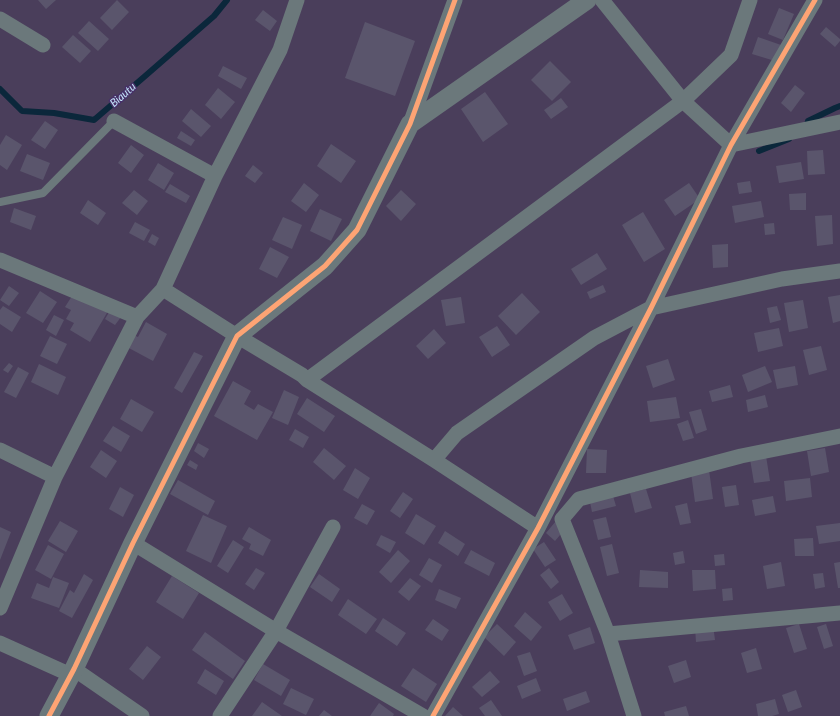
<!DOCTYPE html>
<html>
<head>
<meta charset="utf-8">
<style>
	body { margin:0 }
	canvas { display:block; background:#4a3e5b }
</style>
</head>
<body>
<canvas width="840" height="716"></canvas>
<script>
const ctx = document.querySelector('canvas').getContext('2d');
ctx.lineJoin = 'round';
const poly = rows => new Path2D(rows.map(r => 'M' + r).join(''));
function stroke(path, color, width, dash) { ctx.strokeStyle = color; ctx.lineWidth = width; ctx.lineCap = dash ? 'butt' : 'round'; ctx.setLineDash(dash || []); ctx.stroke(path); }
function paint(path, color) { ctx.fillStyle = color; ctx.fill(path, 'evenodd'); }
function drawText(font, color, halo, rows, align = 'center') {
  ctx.font = font + ' Lato,sans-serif'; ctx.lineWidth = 3; ctx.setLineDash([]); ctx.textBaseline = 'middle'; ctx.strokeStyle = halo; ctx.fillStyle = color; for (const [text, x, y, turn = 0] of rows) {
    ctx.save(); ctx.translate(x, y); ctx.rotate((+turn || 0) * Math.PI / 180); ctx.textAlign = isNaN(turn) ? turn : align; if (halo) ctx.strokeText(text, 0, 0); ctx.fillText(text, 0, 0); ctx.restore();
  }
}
stroke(poly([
	[0,89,22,111,54,113,94,120,144,77,214,16,227,0],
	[806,129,808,121,835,108,840,106],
	[759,151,789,139]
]), '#0b273b', 6);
paint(poly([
	[38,0,56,0,46,9],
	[117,0,129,12,112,30,100,18],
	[779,8,794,14,783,40,768,34],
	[263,10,277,21,270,31,255,20],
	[89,21,109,39,98,51,78,33],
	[365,22,415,41,395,96,345,78],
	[826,27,840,39,840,41,835,47,820,34],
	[73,35,91,51,80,63,62,47],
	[758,37,781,45,775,61,752,54],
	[550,61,571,82,552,101,531,80],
	[223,66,247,78,241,89,218,76],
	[795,85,805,93,791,112,781,103],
	[218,88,235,102,221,119,205,105],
	[485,92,508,124,483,142,461,109],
	[561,98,568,107,551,119,544,110],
	[191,109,211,126,201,137,182,121],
	[45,121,58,130,45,149,31,140],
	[181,131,195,140,191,146,177,138],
	[6,135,22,145,7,170,0,165,0,145],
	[331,144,356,161,341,183,317,166],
	[131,145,144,155,131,173,118,163],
	[823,150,825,174,808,175,807,151],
	[27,154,50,163,43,180,20,171],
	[801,162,804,179,779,183,776,166],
	[158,163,174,173,164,190,148,180],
	[253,165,263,173,255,183,245,176],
	[750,181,752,192,739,194,737,183],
	[304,183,319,195,306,212,291,201],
	[689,183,700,199,675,216,664,200],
	[170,184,190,196,186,203,165,192],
	[134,190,148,201,137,215,122,203],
	[401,190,416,204,401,221,386,206],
	[806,193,806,210,790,210,789,194],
	[88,200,106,213,98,225,80,213],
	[761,201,764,217,735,223,732,206],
	[14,208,36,216,31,230,10,222],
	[320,209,342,219,331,241,310,231],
	[643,212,665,249,644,262,622,225],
	[832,215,833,244,817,246,815,216],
	[283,217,302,225,292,249,272,240],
	[135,222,150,230,144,241,129,233],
	[774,223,775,234,765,235,764,224],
	[152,234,159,238,155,246,148,242],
	[728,244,728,267,713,268,712,245],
	[270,247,289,257,277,278,259,269],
	[597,253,607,269,581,285,571,269],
	[603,285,606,292,590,299,587,292],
	[9,286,19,293,9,306,0,300],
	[40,291,57,302,43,323,26,313],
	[522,293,540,312,516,335,498,316],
	[840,295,840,321,833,323,828,297],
	[72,296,108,311,90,342,70,330,74,323,66,319,71,310,65,307],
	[461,297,465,323,446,326,441,300],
	[803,300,808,328,789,332,784,303],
	[3,306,21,317,12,332,0,324,0,310],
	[777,306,781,320,770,323,767,308],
	[111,309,121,317,115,325,105,319],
	[54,315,64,320,56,336,46,330],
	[146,322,167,334,153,361,127,347,133,335,138,337],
	[497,326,510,345,492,357,479,337],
	[779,328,783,346,758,352,754,333],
	[434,329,446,343,428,359,416,346],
	[50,336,67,344,57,364,40,356],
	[821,346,827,370,809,375,803,350],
	[194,352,203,356,182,393,174,388],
	[668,359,675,380,653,388,646,366],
	[9,363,13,366,8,373,3,370],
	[39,364,66,377,58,395,31,382],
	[765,366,772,382,748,392,742,375],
	[795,366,798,385,777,389,773,370],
	[18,367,29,373,16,398,4,392],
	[233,381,251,391,244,404,254,410,258,404,273,412,257,440,214,416],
	[730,385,733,397,712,402,709,391],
	[284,390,299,397,288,425,272,418],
	[765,395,768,407,748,412,746,400],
	[676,397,680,418,650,422,647,401],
	[307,398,335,416,324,432,297,414],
	[131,399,154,412,142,432,120,419],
	[701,409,707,430,696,434,689,412],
	[688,420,694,438,683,441,677,424],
	[113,426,130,436,121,452,103,441],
	[295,429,309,437,303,448,289,440],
	[198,443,209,449,204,458,194,451],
	[324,448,346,466,334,480,313,462],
	[825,448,829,472,811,476,807,451],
	[587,449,607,450,606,473,586,473],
	[101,450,117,461,106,478,90,467],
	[766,456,770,481,754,483,750,459],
	[190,460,198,465,196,470,187,465],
	[355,468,370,478,358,499,343,490],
	[709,470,713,499,695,502,691,473],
	[810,478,812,497,786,501,784,481],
	[178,480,215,501,208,515,170,494],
	[736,485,739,505,725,507,722,487],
	[120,487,134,495,123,517,109,509],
	[646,489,652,508,635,513,630,493],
	[403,492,413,499,400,518,390,511],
	[613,496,616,506,592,512,590,502],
	[773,496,776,512,755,516,752,500],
	[687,503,691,523,680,525,675,506],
	[362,504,375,511,367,525,354,518],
	[416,514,436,526,424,545,405,533],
	[203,515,227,526,211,563,186,551],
	[606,517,611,537,598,540,593,520],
	[60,521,78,531,66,552,48,541],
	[556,521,565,529,555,541,546,533],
	[840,523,840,541,819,544,816,526],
	[0,527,11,532,0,560],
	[249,527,271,540,263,556,249,549,251,544,242,539],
	[445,531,465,544,458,556,438,543],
	[381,535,396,542,390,553,376,545],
	[813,538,814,556,795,556,794,539],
	[233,540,244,547,228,573,217,566],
	[544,542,556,560,545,567,533,549],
	[612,544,619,573,607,576,600,547],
	[48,545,64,554,51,579,35,570],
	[398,550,410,561,391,583,379,572],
	[471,550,495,563,489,576,464,563],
	[683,551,685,563,675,565,673,553],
	[724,554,725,565,715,566,714,555],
	[429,558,442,565,432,583,419,575],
	[781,562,785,586,767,589,763,566],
	[840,562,840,588,838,588,834,563],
	[256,568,265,573,254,590,245,584],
	[549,568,559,582,551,589,540,575],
	[640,570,668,572,668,588,639,587],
	[692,570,715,570,716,589,693,591],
	[823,573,825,587,815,589,813,574],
	[84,574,93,580,72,618,59,611,70,590,74,593],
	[319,574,340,589,332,602,310,587],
	[172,576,199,593,183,619,156,602],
	[53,577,69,583,59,608,31,598,37,583,49,588],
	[410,578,421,586,409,601,398,592],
	[732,588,733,600,723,601,722,589],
	[439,589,461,598,456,609,435,600],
	[562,594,573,613,560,621,548,602],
	[348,599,377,619,366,634,338,615],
	[525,612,542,627,531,641,514,626],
	[383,618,406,633,397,646,375,631],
	[433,619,449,630,442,641,425,630],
	[497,624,516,642,504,656,484,637],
	[799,624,807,649,794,653,786,628],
	[826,624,833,646,824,649,817,627],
	[713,625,715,640,696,642,695,627],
	[590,627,595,643,574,650,568,635],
	[205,632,245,661,233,679,192,650],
	[147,646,161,657,143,680,129,669],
	[756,648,762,669,747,673,741,653],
	[530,652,537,671,524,676,517,656],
	[686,660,691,677,674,683,668,666],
	[263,664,290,680,281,696,254,680],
	[413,668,437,684,426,702,401,686],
	[205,669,224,681,216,695,197,683],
	[490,671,500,682,482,697,472,687],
	[536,678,541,691,522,699,517,686],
	[291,688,314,699,306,715,283,704],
	[796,690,802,707,788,712,782,695],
	[586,691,590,702,567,711,563,699],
	[775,699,779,714,772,716,758,716,756,704],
	[491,700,502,716,485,716,479,708],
	[262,702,282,716,252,716],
	[379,703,394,714,393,716,370,716],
	[686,706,689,716,665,716,664,712],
	[453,707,463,716,445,716],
	[324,710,332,716,319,716]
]), '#5a556c');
stroke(poly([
	[0,202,43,193,114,121]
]), '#6b787b', 8);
stroke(poly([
	[602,0,683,101,731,145],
	[0,19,43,45],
	[114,121,215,176],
	[410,124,455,0],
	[731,145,840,122],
	[0,260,137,317,163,289,237,336,302,375,307,380,434,460,538,528],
	[163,289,215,176,280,50,297,0],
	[307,380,683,101,731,55,750,0],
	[0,450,55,477],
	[434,460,457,433,594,338,651,308,782,279,840,271],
	[562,519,579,499,741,456,840,436],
	[562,519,608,634,634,716],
	[133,543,276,631,423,716],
	[0,608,55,477,137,317],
	[608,634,840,613],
	[0,643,71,675],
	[74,669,142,716],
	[220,716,276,631,333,527],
	[433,716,538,528,651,308,731,145,815,0]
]), '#6b787b', 15);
stroke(poly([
	[49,716,74,669,133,543,237,336,325,266,357,230,410,124,587,0]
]), '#6b787b', 19);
stroke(poly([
	[49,716,74,669,133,543,237,336,325,266,357,230,410,124,455,0],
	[433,716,538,528,651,308,731,145,815,0]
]), '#fda474', 5);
drawText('italic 11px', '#c2e2f9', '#473168', [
	["Biautu",123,95,-41]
]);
</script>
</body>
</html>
